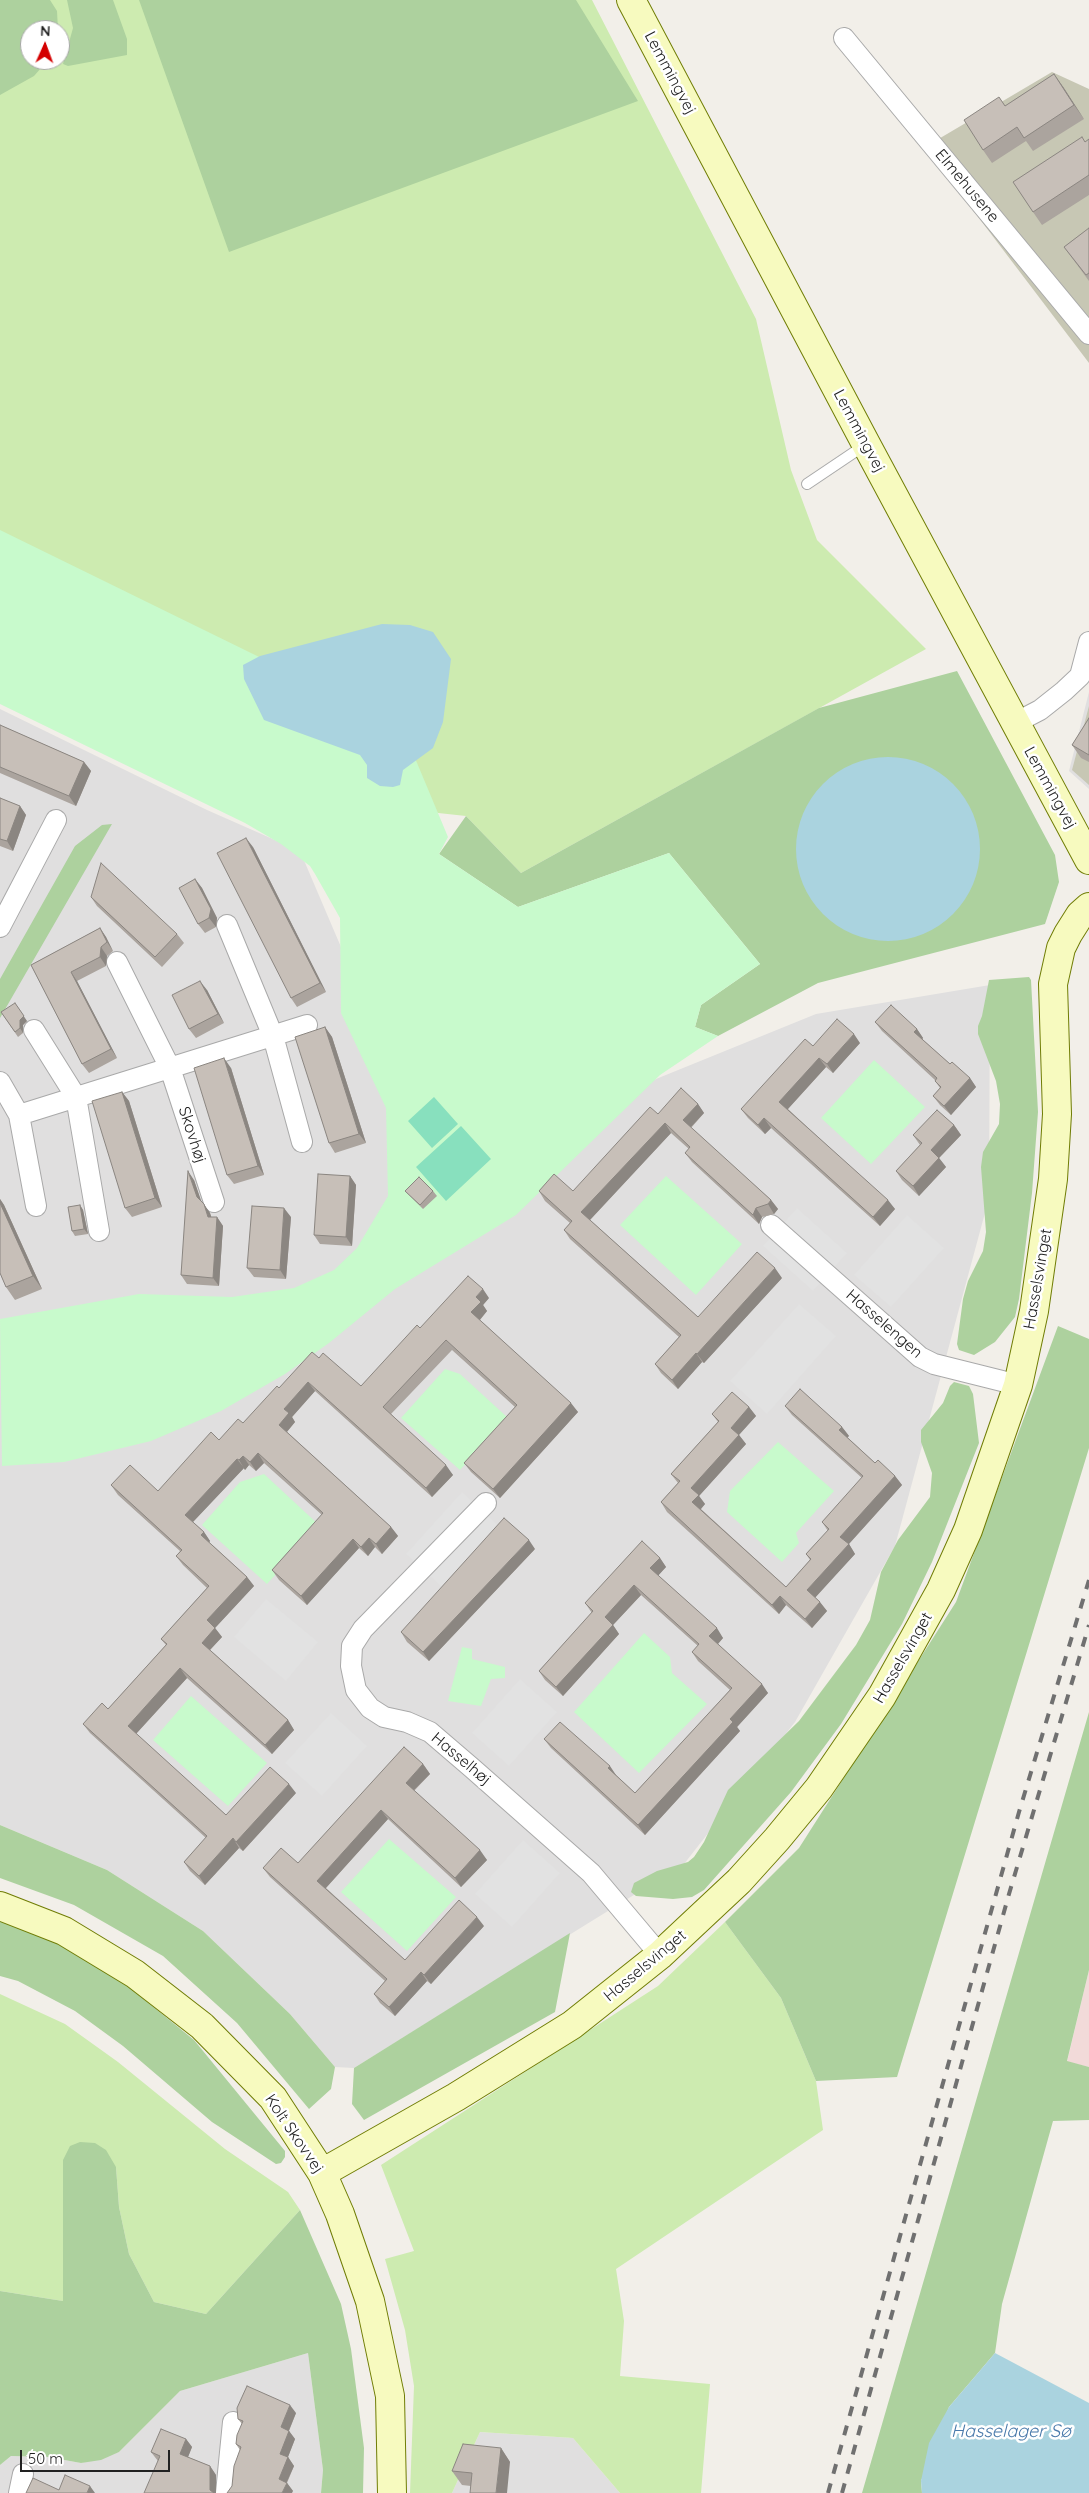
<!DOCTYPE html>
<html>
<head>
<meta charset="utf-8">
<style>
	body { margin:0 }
	#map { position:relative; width:1089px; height:2493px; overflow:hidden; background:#f2efe9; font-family:Quicksand,sans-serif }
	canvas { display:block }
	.north { position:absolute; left:20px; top:20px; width:50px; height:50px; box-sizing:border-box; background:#fff; border:1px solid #a7a7a7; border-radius:50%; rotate:2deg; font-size:14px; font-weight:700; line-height:20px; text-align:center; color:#222 }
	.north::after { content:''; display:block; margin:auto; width:18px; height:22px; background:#d40000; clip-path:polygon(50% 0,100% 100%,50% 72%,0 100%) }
	.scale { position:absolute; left:20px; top:2450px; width:150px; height:22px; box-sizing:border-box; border:2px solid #222; border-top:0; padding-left:6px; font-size:15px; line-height:18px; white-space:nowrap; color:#222; -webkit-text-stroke:4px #fff; paint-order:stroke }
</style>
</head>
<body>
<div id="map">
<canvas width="1089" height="2493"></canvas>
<div class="north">N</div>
<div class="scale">50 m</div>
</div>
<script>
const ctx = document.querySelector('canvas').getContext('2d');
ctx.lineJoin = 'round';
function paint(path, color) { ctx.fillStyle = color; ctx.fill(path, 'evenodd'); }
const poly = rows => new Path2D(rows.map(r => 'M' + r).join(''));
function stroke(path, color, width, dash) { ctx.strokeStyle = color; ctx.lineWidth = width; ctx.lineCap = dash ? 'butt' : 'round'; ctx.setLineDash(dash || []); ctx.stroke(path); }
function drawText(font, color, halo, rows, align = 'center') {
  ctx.font = font + ' Quicksand,sans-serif'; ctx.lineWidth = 5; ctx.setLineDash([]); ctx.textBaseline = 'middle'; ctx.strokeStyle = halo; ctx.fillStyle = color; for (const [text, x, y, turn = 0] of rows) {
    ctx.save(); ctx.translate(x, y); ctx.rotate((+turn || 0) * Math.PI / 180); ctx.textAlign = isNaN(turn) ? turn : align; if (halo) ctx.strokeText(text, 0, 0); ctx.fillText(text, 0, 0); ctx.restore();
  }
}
paint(poly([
	[1089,692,1089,789,1069,771],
	[0,709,207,810,300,851,452,1207,656,1079,816,1014,990,985,989,1198,895,1546,795,1722,684,1864,354,2068,335,2067,290,2014,203,1931,107,1870,0,1825],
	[308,2353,323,2470,321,2493,0,2493,0,2465,11,2456,48,2457,81,2463,119,2452,180,2391],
	[480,2432,573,2438,620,2493,452,2493]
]), '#e0dfdf');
paint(poly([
	[1089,1970,1089,2067,1067,2062]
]), '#f2dad9');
paint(poly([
	[1052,72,1089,89,1089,363,925,147],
	[1089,706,1089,785,1072,770]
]), '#c7c7b4');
paint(poly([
	[0,0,592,0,756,319,791,470,817,540,926,649,521,873,466,816,392,808,0,546],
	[30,30,60,30,60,60,30,60],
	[725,1922,781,1998,816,2081,823,2130,616,2269,624,2321,620,2376,710,2384,701,2493,620,2493,573,2438,480,2432,452,2493,410,2493,414,2386,405,2330,385,2259,414,2251,381,2165,658,1986],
	[0,1994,65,2024,118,2062,225,2149,288,2192,300,2210,206,2314,154,2302,129,2254,119,2207,116,2167,63,2160,63,2301,0,2291]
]), '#cdebb0');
paint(poly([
	[0,0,50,0,57,11,58,30,30,30,30,60,48,60,34,76,0,95],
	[67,0,113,0,127,39,127,55,68,66,63,64,73,28],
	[139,0,576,0,638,101,229,252],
	[957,671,1055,855,1059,882,1045,924,818,983,718,1036,695,1027,701,1005,760,964,669,853,518,907,439,854,466,816,521,873,819,708],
	[112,824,0,1018,0,979,75,846,102,825],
	[1029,977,1031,980,1038,1112,1032,1193,1019,1299,1015,1317,995,1342,974,1355,959,1350,957,1344,963,1299,968,1281,983,1251,986,1232,981,1167,983,1152,999,1124,1000,1104,996,1081,978,1034,978,1026,982,1016,989,980],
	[1058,1326,1089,1339,1089,1448,897,2077,816,2081,781,1998,725,1922,799,1848,956,1602],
	[954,1382,969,1386,973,1394,979,1443,932,1562,902,1624,841,1724,791,1792,704,1890,692,1897,673,1899,636,1896,631,1892,634,1883,657,1871,688,1862,694,1857,704,1842,728,1790,799,1721,856,1645,870,1620,881,1572,898,1540,930,1497,932,1473,921,1442,921,1430,943,1403,950,1386],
	[1089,1712,1089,1970,1067,2061,1089,2067,1089,2120,1053,2121,1002,2304,995,2353,949,2407,921,2481,922,2493,862,2493],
	[0,1825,107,1870,203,1931,290,2014,335,2067,331,2089,309,2109,237,2023,163,1956,74,1905,0,1878],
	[0,1918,65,1945,124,1983,194,2040,285,2151,285,2157,281,2163,276,2164,212,2122,123,2046,75,2011,18,1981,0,1976],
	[570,1933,555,2012,364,2120,352,2104,354,2068],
	[80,2142,95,2143,106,2150,116,2167,119,2207,129,2254,154,2302,206,2314,300,2210,341,2304,351,2349,364,2448,363,2493,321,2493,323,2470,308,2353,180,2391,119,2452,101,2460,81,2463,48,2457,11,2456,0,2465,0,2291,63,2301,63,2160,70,2146]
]), '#add19e');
paint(poly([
	[0,530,402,727,448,837,439,854,518,907,669,853,760,964,701,1005,695,1027,718,1036,660,1075,516,1215,395,1289,329,1343,285,1374,221,1411,151,1441,64,1462,2,1466,0,1319,139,1294,232,1297,294,1288,334,1270,357,1248,388,1196,386,1108,341,1013,340,918,315,874,310,866,281,844,245,823,0,704],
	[874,1060,925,1107,871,1164,821,1118],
	[666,1176,742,1244,696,1295,620,1225],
	[445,1369,460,1374,507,1417,460,1470,401,1418],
	[778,1442,834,1491,796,1533,799,1543,782,1562,727,1512,730,1491],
	[264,1474,320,1526,267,1584,202,1525,240,1482],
	[644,1633,670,1657,672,1673,707,1704,639,1773,574,1712],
	[462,1647,472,1649,472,1659,505,1667,505,1678,491,1679,481,1706,448,1701],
	[191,1696,267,1763,228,1806,153,1740],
	[389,1839,456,1897,407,1951,341,1892]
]), '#c8facc');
paint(poly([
	[434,1097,458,1124,432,1148,408,1121],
	[461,1126,491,1159,446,1201,416,1167]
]), '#88e0be');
paint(poly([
	[797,1208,847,1253,813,1291,763,1246],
	[907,1215,944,1248,891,1307,854,1275],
	[799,1304,836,1336,767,1414,730,1381],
	[462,1492,499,1526,442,1587,406,1554],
	[266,1599,318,1642,286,1681,234,1637],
	[520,1679,557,1712,509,1766,472,1733],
	[331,1713,367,1746,322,1796,285,1763],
	[523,1840,560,1873,512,1927,475,1894]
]), '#e2e2e2');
paint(poly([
	[382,624,410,625,433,632,451,659,443,722,433,748,403,770,400,785,393,787,380,786,367,778,367,765,360,755,264,720,244,679,243,665,260,656],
	'796 849a92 92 0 1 1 184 0a92 92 0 1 1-184 0Z',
	[995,2353,1089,2403,1089,2493,922,2493,921,2481,929,2443,949,2407]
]), '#aad3df');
const lane = poly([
	[807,484,865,445]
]);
const street = poly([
	[844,38,1089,334],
	[1015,723,1040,710,1064,691,1080,676,1089,642],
	[227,925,273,1036,302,1142],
	[0,927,56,820],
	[117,962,170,1068,214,1202],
	[34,1030,76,1097,99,1231],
	[0,1082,19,1115,36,1206],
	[19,1115,307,1025],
	[771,1225,920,1357,934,1364,1018,1385],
	[486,1503,363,1629,352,1646,351,1666,356,1690,370,1708,384,1717,407,1722,430,1732,472,1768,591,1873,660,1955],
	[19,2493,23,2474],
	[226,2493,233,2422]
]);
const secondary = poly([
	[631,0,866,444,1089,860],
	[0,1906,64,1931,135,1974,202,2026,273,2098,322,2173,340,2214,370,2301,390,2396,392,2493],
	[322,2173,456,2097,572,2025,660,1955,739,1881,777,1839,819,1788,882,1696,941,1590,968,1530,1018,1385,1034,1311,1053,1179,1057,1114,1053,984,1061,948,1068,934,1080,915,1089,907]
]);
stroke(lane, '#a9a9a9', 12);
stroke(street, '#a9a9a9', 22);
stroke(secondary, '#707d05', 30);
stroke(lane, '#fff', 10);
stroke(street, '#fff', 20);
stroke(secondary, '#f7fabf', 28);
stroke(poly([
	[828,2493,1019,1812,1089,1580],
	[842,2493,1009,1894,1089,1625]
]), '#707070', 4, [10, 10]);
paint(poly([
	[1054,74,1084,119,1033,151,1026,141,992,163,983,150,999,97,1005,106],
	[1089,139,1089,195,1042,225,1033,212,1085,142],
	[1089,228,1089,281,1064,247],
	[1089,718,1089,762,1081,758,1072,745],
	[0,725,84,762,91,771,76,806,0,773],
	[0,798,20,806,26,815,13,851,0,846],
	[253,847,326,992,297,1007,291,998],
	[195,879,202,888,217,918,216,927,205,933,198,924],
	[91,897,177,934,184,943,162,967,97,906],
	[100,928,106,937,113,951,107,956,106,966,77,981,117,1058,89,1073,82,1064,31,965],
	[207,990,224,1023,196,1038,189,1029],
	[1,1012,27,1021,23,1025,23,1033,18,1037],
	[875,1022,917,1029,923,1038,922,1039,950,1064,970,1078,976,1087,951,1115,940,1105,933,1096,940,1088,935,1081,935,1080,882,1031],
	[325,1027,332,1037,366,1143,335,1153,329,1143],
	[860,1043,833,1073,826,1067,788,1109,895,1209,880,1226,771,1128,765,1134,748,1118,741,1109,813,1046],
	[231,1068,264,1175,234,1184,227,1175],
	[122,1092,129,1101,162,1207,132,1217,125,1208],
	[698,1104,704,1113,691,1128,771,1200,778,1209,774,1214,762,1217,759,1224,692,1162,685,1153,689,1149,671,1133,590,1220,698,1317,782,1278,704,1363,702,1362,678,1389,661,1373,655,1364,679,1337,570,1239,564,1230,570,1223,545,1201,539,1191,573,1191,658,1114],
	[954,1125,961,1135,939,1158,946,1167,919,1196,902,1180,896,1171,920,1145,913,1135],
	[350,1176,356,1185,352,1246,320,1244,314,1235],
	[194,1180,201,1202,210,1213,211,1217,217,1217,223,1226,219,1286,187,1284,181,1275],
	[405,1191,433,1191,437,1196,423,1209],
	[0,1199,4,1205,42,1289,15,1300,6,1287,0,1273],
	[80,1205,83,1210,88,1234,75,1236,72,1231],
	[291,1217,286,1279,254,1277,247,1268],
	[489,1298,483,1305,487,1311,480,1320,578,1412,500,1498,471,1472,464,1463,515,1407,452,1350,391,1414,453,1475,432,1497,315,1391,292,1417,295,1422,287,1432,391,1527,398,1536,382,1554,375,1547,368,1556,359,1548,307,1605,279,1580,272,1570,322,1515,264,1463,256,1471,249,1465,245,1470,244,1468,193,1522,204,1532,210,1541,209,1542,247,1577,254,1586,215,1628,222,1637,210,1650,288,1720,294,1730,272,1754,187,1678,136,1734,226,1815,296,1793,243,1851,239,1848,205,1885,190,1871,184,1862,206,1838,90,1733,83,1724,108,1709,166,1645,161,1639,207,1588,183,1565,176,1556,180,1551,118,1495,111,1485,158,1491,219,1440,243,1423,279,1388,319,1358,361,1386,420,1328],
	[785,1406,842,1427,849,1436,847,1437,875,1463,895,1476,902,1485,849,1544,855,1554,815,1597,827,1611,812,1628,786,1605,779,1614,667,1512,661,1502,678,1483,671,1474,718,1422,712,1414,749,1407,756,1416,739,1435,746,1444,699,1496,705,1504,701,1509,786,1587,810,1560,806,1554,828,1531,822,1522,862,1478,792,1415],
	[535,1549,429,1661,407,1642,401,1632],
	[660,1558,666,1567,658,1575,723,1638,718,1644,768,1693,737,1727,740,1731,645,1835,551,1748,544,1739,616,1775,635,1793,730,1690,698,1661,692,1652,698,1646,641,1595,613,1625,619,1634,563,1696,545,1680,539,1671,592,1613,585,1603],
	[423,1764,430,1774,414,1791,487,1860,461,1887,388,1819,326,1888,405,1960,484,1926,431,1984,427,1981,395,2016,380,2003,374,1994,385,1981,270,1877,263,1868,298,1863],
	[296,2413,289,2431,295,2439,288,2457,294,2466,287,2483,293,2491,232,2486,240,2450,236,2444,242,2424,238,2419],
	[186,2439,192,2447,188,2457,210,2466,216,2475,158,2461,151,2452],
	[501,2448,510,2462,471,2486,462,2485,452,2471]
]), '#aba49e');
paint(poly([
	[1054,74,1064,88,1084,119,1074,105],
	[84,762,91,771,76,806,69,796],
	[20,806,26,815,13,851,7,841],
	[246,838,253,847,326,992,320,983],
	[195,879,202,888,217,918,216,927,209,918],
	[100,928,106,937,113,951,107,942],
	[101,947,107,956,106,966,100,957],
	[71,972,77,981,117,1058,111,1049],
	[200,981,207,990,224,1023,218,1014],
	[15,1003,27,1021,23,1025,23,1033,20,1028],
	[325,1027,332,1037,366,1143,359,1134],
	[917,1029,923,1038,921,1041,914,1032],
	[854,1034,860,1043,833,1073,827,1064],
	[224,1058,231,1068,264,1175,258,1166],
	[819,1058,826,1067,786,1111,779,1102],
	[970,1078,976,1087,951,1115,944,1106],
	[122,1092,129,1101,162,1207,155,1198],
	[698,1104,704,1113,689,1129,683,1120],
	[764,1118,771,1128,765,1134,758,1125],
	[665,1123,671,1133,588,1222,581,1212],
	[954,1125,961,1135,939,1158,946,1167,919,1196,913,1186,931,1150],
	[188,1171,194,1180,203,1206,197,1197],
	[350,1176,356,1185,352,1246,346,1237],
	[0,1199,4,1205,42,1289,33,1276,0,1203],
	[771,1200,778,1209,774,1214,768,1204],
	[888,1200,895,1209,880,1226,873,1217],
	[204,1204,210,1213,214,1225,208,1217],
	[80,1205,83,1210,88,1234,84,1229],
	[284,1208,291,1217,286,1279,280,1270],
	[756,1208,762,1217,759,1224,753,1215],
	[217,1217,223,1226,219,1286,213,1278],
	[775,1268,782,1278,704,1363,697,1354],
	[483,1289,489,1298,483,1305,487,1311,478,1322,471,1312,476,1297],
	[696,1353,702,1362,678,1389,672,1380],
	[308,1382,315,1391,292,1417,295,1422,285,1434,279,1425,284,1409],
	[571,1403,578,1412,500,1498,493,1489],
	[749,1407,756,1416,737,1437,731,1428],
	[842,1427,849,1436,846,1439,839,1430],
	[739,1435,746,1444,699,1496,705,1504,699,1511,692,1502,691,1488],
	[258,1453,264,1463,256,1471,250,1462],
	[243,1456,249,1465,245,1470,239,1460],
	[237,1459,244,1468,191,1524,185,1515],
	[446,1465,453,1475,432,1497,426,1488],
	[895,1476,902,1485,847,1546,840,1537],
	[391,1527,398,1536,382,1554,376,1544],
	[204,1532,210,1541,208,1544,201,1535],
	[369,1538,375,1547,368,1556,361,1547],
	[353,1539,359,1548,307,1605,301,1596],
	[529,1540,535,1549,429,1661,423,1652],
	[849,1544,855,1554,814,1599,807,1590],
	[660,1558,666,1567,657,1577,650,1568],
	[247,1577,254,1586,215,1628,222,1637,208,1652,202,1643,207,1620],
	[634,1585,641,1595,613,1625,619,1634,563,1696,556,1687,605,1617],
	[780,1596,786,1605,779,1614,772,1605],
	[820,1602,827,1611,812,1628,805,1619],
	[717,1628,723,1638,716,1646,709,1636],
	[180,1668,187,1678,134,1736,128,1726],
	[762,1684,768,1693,737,1727,740,1731,645,1835,638,1825,730,1719],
	[288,1720,294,1730,272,1754,265,1745],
	[423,1764,430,1774,412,1792,406,1783],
	[610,1766,616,1775,614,1778,608,1768],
	[289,1784,296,1793,243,1851,236,1842],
	[381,1810,388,1819,324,1890,317,1881],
	[233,1838,239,1848,205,1885,199,1876],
	[480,1850,487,1860,461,1887,455,1878],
	[477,1917,484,1926,431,1984,424,1975],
	[421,1972,427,1981,395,2016,389,2007],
	[290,2405,296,2413,287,2435,281,2427],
	[289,2431,295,2439,286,2462,280,2454],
	[186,2439,192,2447,186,2462,180,2454],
	[501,2448,510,2462,507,2493,496,2493],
	[288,2457,294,2466,284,2488,279,2479],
	[210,2466,216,2475,216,2493,212,2493,210,2490],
	[287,2483,293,2491,292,2493,282,2493],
	[90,2486,95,2493,87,2493]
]), '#8b8681');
const building = poly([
	[1054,74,1074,105,1024,138,1017,127,983,150,964,120,999,97,1005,106,1054,74],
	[1082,137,1085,142,1089,139,1089,175,1033,212,1013,182,1082,137],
	[1089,228,1089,273,1086,275,1064,247,1089,228],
	[1089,718,1089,755,1072,745,1089,718],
	[0,725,84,762,69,796,0,767,0,725],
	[0,798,20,806,7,841,0,839,0,798],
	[246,838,320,983,291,998,217,853,246,838],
	[101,863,177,934,155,957,91,897,101,863],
	[195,879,211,909,209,918,198,924,179,888,195,879],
	[100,928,107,942,101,947,100,957,71,972,111,1049,82,1064,31,965,100,928],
	[200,981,218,1014,189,1029,172,995,200,981],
	[15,1003,24,1016,20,1020,20,1028,15,1032,1,1012,15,1003],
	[891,1005,917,1029,914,1032,950,1064,952,1062,970,1078,944,1106,933,1096,941,1087,935,1081,937,1078,875,1022,891,1005],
	[837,1019,854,1034,827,1064,819,1058,779,1102,888,1200,873,1217,764,1118,758,1125,741,1109,805,1039,813,1046,837,1019],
	[325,1027,359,1134,329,1143,295,1037,325,1027],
	[224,1058,258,1166,227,1175,194,1068,224,1058],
	[681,1088,698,1104,683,1120,771,1200,768,1204,756,1208,753,1215,685,1153,690,1147,665,1123,581,1212,698,1317,757,1252,775,1268,697,1354,696,1353,672,1380,655,1364,681,1335,564,1230,572,1221,539,1191,554,1174,573,1191,650,1107,658,1114,681,1088],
	[122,1092,155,1198,125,1208,92,1101,122,1092],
	[937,1110,954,1125,931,1150,939,1158,913,1186,896,1171,922,1143,913,1135,937,1110],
	[188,1171,197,1197,204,1204,208,1217,217,1217,213,1278,181,1275,188,1171],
	[318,1174,350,1176,346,1237,314,1235,318,1174],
	[419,1177,433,1191,420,1205,405,1191,419,1177],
	[0,1203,33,1276,6,1287,0,1273,0,1203],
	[80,1205,84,1229,72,1231,68,1207,80,1205],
	[252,1206,284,1208,280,1270,247,1268,252,1206],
	[468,1276,483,1289,476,1297,481,1302,471,1312,571,1403,493,1489,464,1463,517,1405,446,1340,383,1407,446,1465,426,1488,308,1382,284,1409,289,1413,279,1425,391,1527,376,1544,369,1538,361,1547,353,1539,301,1596,272,1570,323,1513,258,1453,250,1462,243,1456,239,1460,237,1459,185,1515,204,1532,201,1535,247,1577,207,1620,215,1628,202,1643,288,1720,265,1745,180,1668,128,1726,226,1815,270,1767,289,1784,236,1842,233,1838,199,1876,184,1862,207,1836,83,1724,102,1703,108,1709,167,1644,161,1639,209,1586,176,1556,182,1550,111,1485,130,1465,158,1491,211,1432,219,1440,238,1419,243,1423,277,1386,279,1388,312,1352,319,1358,323,1353,361,1386,417,1325,420,1328,468,1276],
	[800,1389,842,1427,839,1430,875,1463,878,1460,895,1476,840,1537,849,1544,807,1590,820,1602,805,1619,780,1596,772,1605,661,1502,680,1481,671,1474,719,1421,712,1414,732,1392,749,1407,731,1428,739,1435,691,1488,699,1495,692,1502,786,1587,811,1559,806,1554,829,1529,822,1522,863,1476,785,1406,800,1389],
	[504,1518,529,1540,423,1652,401,1632,504,1518],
	[642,1541,660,1558,650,1568,717,1628,709,1636,762,1684,730,1719,733,1722,638,1825,544,1739,560,1722,610,1766,608,1768,635,1793,732,1688,692,1652,699,1644,634,1585,605,1617,613,1625,556,1687,539,1671,593,1611,585,1603,642,1541],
	[404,1747,423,1764,406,1783,480,1850,455,1878,381,1810,317,1881,405,1960,459,1900,477,1917,424,1975,421,1972,389,2007,374,1994,387,1979,263,1868,281,1848,298,1863,404,1747],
	[247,2386,290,2405,281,2427,289,2431,280,2454,288,2457,279,2479,287,2483,282,2493,227,2493,232,2486,234,2466,241,2447,236,2444,237,2435,243,2421,238,2419,237,2408,247,2386],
	[161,2429,186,2439,180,2454,210,2466,210,2490,214,2493,144,2493,160,2456,151,2452,161,2429],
	[463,2444,501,2448,496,2493,470,2493,472,2473,452,2471,463,2444],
	[65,2475,90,2486,87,2493,26,2493,33,2478,59,2490,65,2475]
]);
paint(building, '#c7bfb8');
stroke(building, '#8b8681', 1);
drawText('16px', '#222', '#fff', [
	["Lemmingvej",670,73,62],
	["Elmehusene",967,186,50],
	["Lemmingvej",859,431,62],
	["Lemmingvej",1050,788,61],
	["Skovhøj",192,1135,72],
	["Hasselsvinget",1038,1279,-80],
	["Hasselengen",884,1324,41],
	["Hasselsvinget",903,1658,-60],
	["Hasselhøj",461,1759,40],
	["Hasselsvinget",645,1966,-40],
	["Kolt Skovvej",294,2134,56]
]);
drawText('italic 18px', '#4a7aab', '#fff', [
	["Hasselager Sø",1011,2432]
]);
</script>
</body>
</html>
